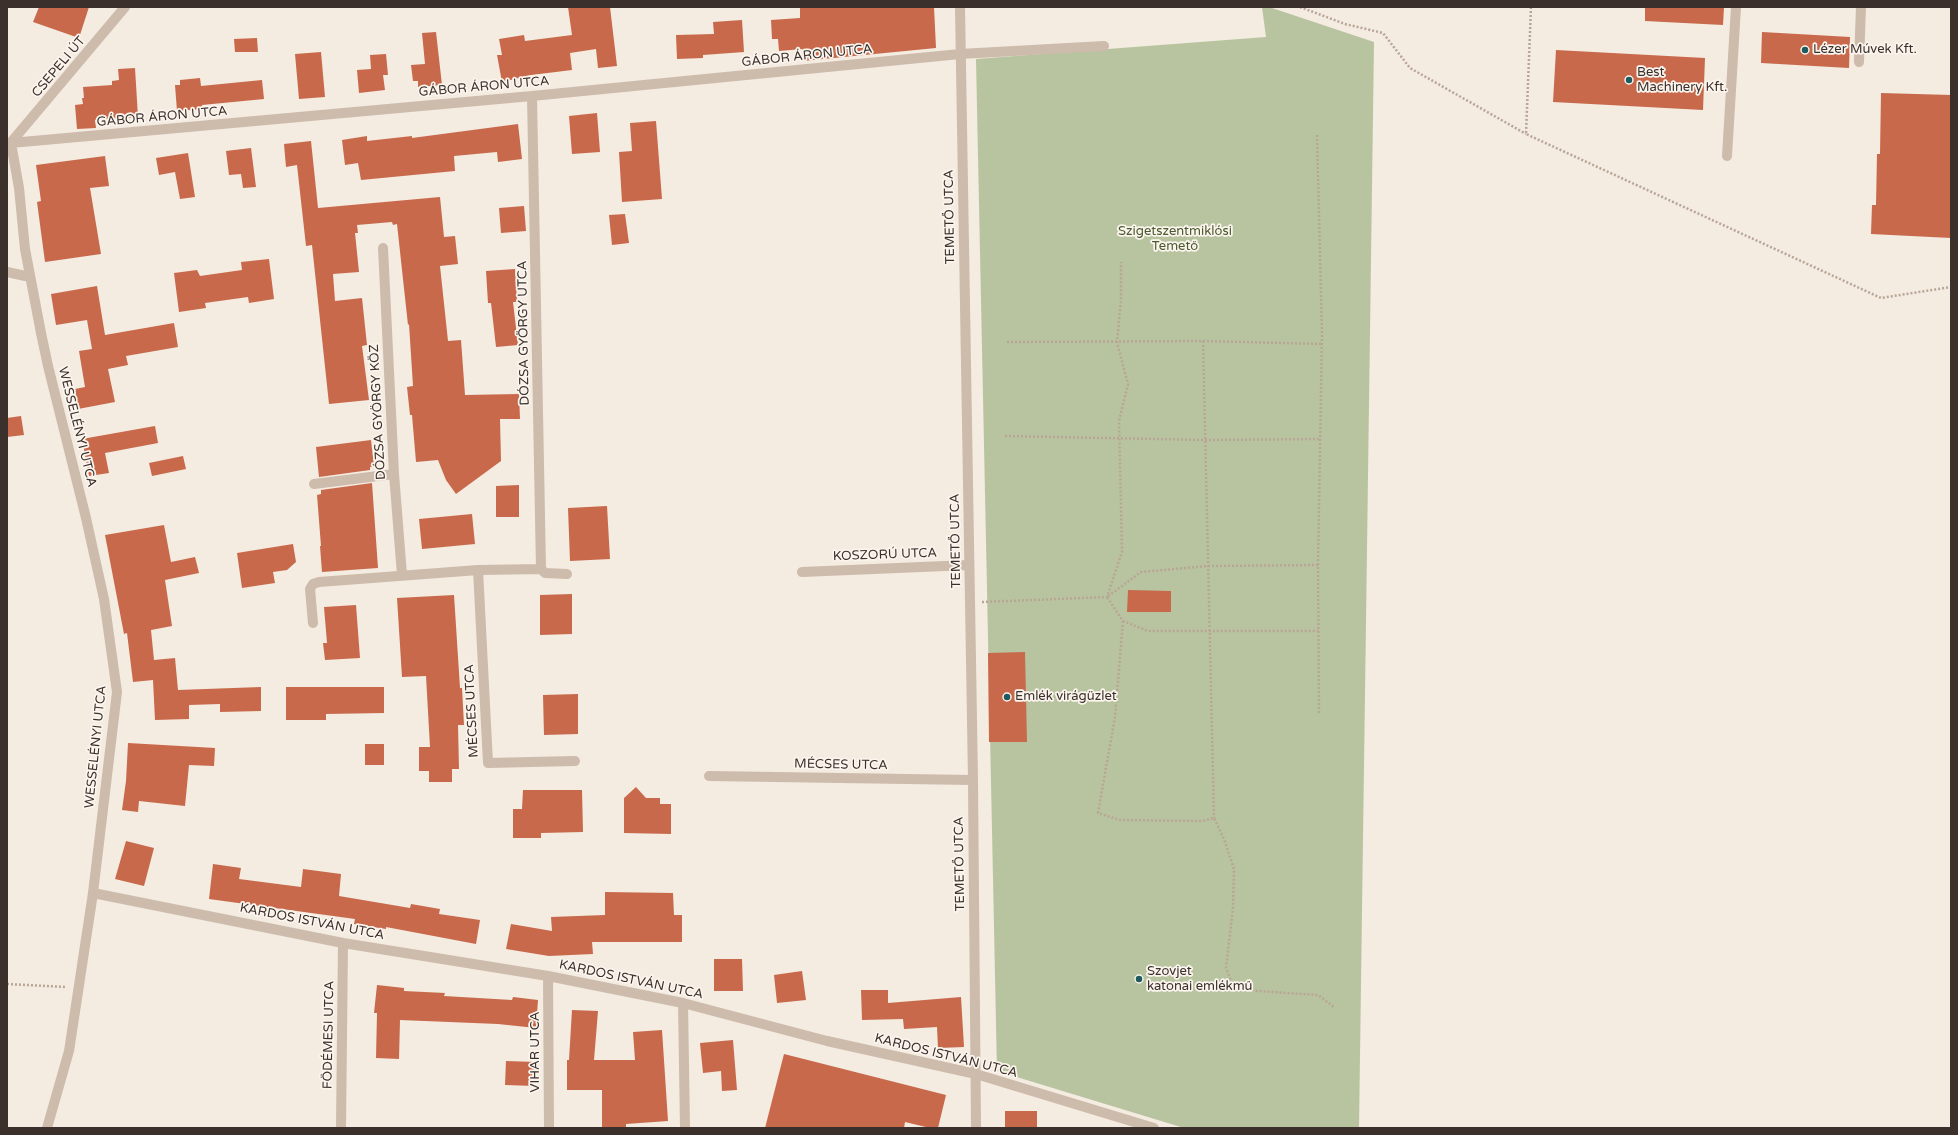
<!DOCTYPE html>
<html>
<head>
<meta charset="utf-8">
<style>
	body { margin:0 }
	#map { position:relative; width:1958px; height:1135px; overflow:hidden; background:#f4ebe1; font-family:"Varela Round",sans-serif }
	canvas { display:block }
	.frame { position:absolute; inset:0; border:8px solid #3b302b; pointer-events:none }
</style>
</head>
<body>
<div id="map">
<canvas width="1958" height="1135"></canvas>
<div class="frame"></div>
</div>
<script>
const ctx = document.querySelector('canvas').getContext('2d');
ctx.lineJoin = 'round';
function paint(path, color) { ctx.fillStyle = color; ctx.fill(path, 'evenodd'); }
const poly = rows => new Path2D(rows.map(r => 'M' + r).join(''));
function stroke(path, color, width, dash) { ctx.strokeStyle = color; ctx.lineWidth = width; ctx.lineCap = dash ? 'butt' : 'round'; ctx.setLineDash(dash || []); ctx.stroke(path); }
function drawText(font, color, halo, rows, align = 'center') {
  ctx.font = font + ' "Varela Round",sans-serif'; ctx.lineWidth = 3.5; ctx.setLineDash([]); ctx.textBaseline = 'middle'; ctx.strokeStyle = halo; ctx.fillStyle = color; for (const [text, x, y, turn = 0] of rows) {
    ctx.save(); ctx.translate(x, y); ctx.rotate((+turn || 0) * Math.PI / 180); ctx.textAlign = isNaN(turn) ? turn : align; if (halo) ctx.strokeText(text, 0, 0); ctx.fillText(text, 0, 0); ctx.restore();
  }
}
paint(poly([
	[1262,7,1269,7,1374,42,1359,1128,1184,1128,997,1071,976,59,1266,37]
]), '#b8c4a0');
paint(poly([
	[39,7,89,7,79,38,33,22],
	[568,7,610,7,617,66,598,68,596,49,570,53,572,70,531,75,502,82,497,55,502,55,499,39,524,35,525,41,572,35],
	[800,7,934,7,936,48,803,61,802,49,779,51,778,39,772,39,771,20,800,18],
	[1645,7,1724,7,1723,25,1645,21],
	[742,20,744,52,703,55,703,58,677,59,676,35,714,34,713,22],
	[436,32,442,85,418,87,418,81,413,81,411,65,425,64,422,33],
	[1762,32,1850,37,1849,68,1761,63],
	[257,38,258,52,235,52,234,39],
	[1556,50,1705,58,1703,110,1553,102],
	[321,52,325,97,299,99,295,54],
	[386,54,388,75,383,75,385,90,359,93,357,70,371,69,370,55],
	[135,68,138,117,95,120,96,128,77,129,75,105,83,104,82,98,84,98,83,87,112,85,112,81,119,80,118,69],
	[200,78,201,86,262,80,264,99,202,105,203,109,177,111,175,85,180,85,180,80],
	[1881,93,1951,95,1951,238,1871,234,1872,205,1876,205,1877,154,1880,154],
	[597,113,600,152,572,154,569,116],
	[656,121,662,199,622,202,619,152,632,151,630,123],
	[518,124,522,159,498,162,497,152,454,156,455,171,361,180,358,163,345,165,342,140,367,136,367,141,412,136,412,138],
	[311,141,318,208,440,197,444,237,455,236,458,264,440,266,448,341,461,340,465,395,519,394,520,419,500,419,501,461,456,494,446,480,438,460,416,462,412,415,410,415,407,387,413,386,409,324,408,325,397,224,393,225,392,222,357,225,358,233,355,233,359,272,333,274,335,301,362,298,367,345,362,346,369,400,329,404,312,245,306,246,297,165,286,167,284,144],
	[251,148,256,187,243,188,241,174,229,175,226,151],
	[188,153,195,197,180,199,175,172,159,175,156,158],
	[105,156,109,186,90,188,101,254,45,262,37,202,41,201,36,165],
	[524,206,526,231,501,233,499,208],
	[625,214,629,243,612,245,609,215],
	[269,259,274,299,249,303,248,297,205,303,206,308,179,312,174,273,197,270,200,276,242,270,241,262],
	[515,269,517,302,513,302,518,345,496,347,491,303,488,303,486,271],
	[97,286,105,335,174,323,178,347,126,356,128,365,108,369,115,402,78,409,75,389,85,387,79,351,92,349,87,320,56,325,51,294],
	[21,416,24,435,7,437,7,418],
	[155,426,158,443,105,453,109,473,89,476,82,439],
	[371,440,374,466,370,467,370,470,319,477,316,447],
	[183,456,186,469,152,476,149,463],
	[372,483,378,568,322,572,320,546,321,546,317,495,321,494,321,490],
	[519,485,519,517,496,517,496,486],
	[607,506,610,559,570,561,568,508],
	[472,514,475,544,422,549,419,519],
	[164,525,171,562,195,557,199,573,165,580,172,626,151,630,154,660,175,658,178,690,261,687,261,711,220,712,220,704,189,705,189,719,155,720,153,680,133,682,127,633,124,634,105,535],
	[293,544,296,562,287,570,273,572,275,583,242,588,237,553],
	[1128,590,1171,591,1171,612,1127,612],
	[572,594,572,634,540,635,540,595],
	[454,595,460,688,462,688,464,725,458,725,459,769,452,769,452,782,429,782,429,771,419,771,419,747,430,747,426,676,402,677,397,598],
	[356,605,360,658,325,660,323,643,327,643,324,607],
	[1025,652,1027,742,989,742,988,653],
	[286,687,384,687,384,713,326,714,326,720,286,720],
	[578,694,578,734,544,735,543,695],
	[128,743,215,748,214,766,189,765,185,806,139,801,138,812,122,810,126,781],
	[365,744,384,744,384,765,365,765],
	[636,787,646,798,660,798,660,804,671,804,671,834,624,833,624,798],
	[523,790,582,790,583,832,541,833,541,838,513,838,513,809,522,809],
	[126,841,154,848,144,886,115,879],
	[213,864,241,868,239,879,301,887,303,869,341,874,339,896,410,908,411,904,440,909,439,914,480,920,476,944,386,927,386,929,354,924,355,919,209,899],
	[605,892,673,893,674,915,682,915,682,942,592,942,593,954,549,956,506,949,511,924,552,931,551,917,605,915],
	[714,959,742,959,743,991,714,991],
	[802,971,806,1000,777,1003,774,975],
	[377,985,404,988,404,991,445,993,444,996,512,1000,513,997,538,1000,536,1028,498,1024,400,1020,399,1059,376,1058,377,1013,374,1013],
	[861,990,888,990,888,1003,961,997,964,1047,938,1048,937,1027,904,1029,903,1019,862,1020],
	[572,1010,598,1011,594,1060,635,1060,633,1032,662,1030,668,1121,626,1124,626,1128,602,1128,602,1090,567,1090,567,1060,569,1060],
	[733,1040,737,1090,722,1091,721,1071,703,1073,700,1043],
	[784,1054,946,1095,938,1128,930,1128,905,1122,904,1128,765,1128],
	[506,1061,536,1062,535,1086,505,1085],
	[1005,1111,1037,1111,1037,1128,1005,1128]
]), '#c8694b');
stroke(poly([
	[1300,7,1345,24,1383,33,1410,68,1526,134],
	[1531,7,1526,134,1881,298,1951,287],
	[1317,135,1322,334,1318,565,1319,713],
	[1203,341,1214,818],
	[1007,342,1203,341,1322,344],
	[1005,436,1205,440,1320,439],
	[1318,565,1208,566,1141,572,1107,597,1123,621,1148,631,1319,631],
	[982,602,1107,597,1122,552,1119,421,1128,384,1117,342,1121,300,1121,262],
	[1123,621,1115,717,1098,813,1120,820,1202,821,1214,818,1224,839,1234,869,1233,908,1226,968,1233,986,1258,991,1318,995,1334,1007],
	[7,984,66,987]
]), '#b9a596', 2.5, [2, 2]);
stroke(poly([
	[960,7,973,780,976,1128],
	[1859,62,1861,7],
	[532,96,541,569],
	[11,143,532,96,960,54,1104,46],
	[11,143,19,188,25,249,41,333,48,366,86,518,104,599,117,692,93,893,69,1051,47,1128],
	[8,146,125,7],
	[1727,156,1736,7],
	[383,248,394,474,402,575],
	[7,272,30,277],
	[314,484,394,474],
	[478,570,488,763,575,761],
	[802,572,969,565],
	[313,623,310,589,313,584,319,582,478,570,541,569,545,573,567,574],
	[709,776,973,780],
	[93,893,343,943,548,976,683,1003,827,1041,976,1074,1154,1128],
	[548,976,549,1128],
	[683,1003,685,1128],
	[341,1128,343,943]
]), '#cdbbac', 10);
for (const [x, y, r, color] of [
	[1805,50,4,"#1f5a5e"],
	[1629,80,4,"#1f5a5e"],
	[1007,697,4,"#1f5a5e"],
	[1139,979,4,"#1f5a5e"]
]) { const dot = new Path2D(); dot.arc(x, y, r, 0, 2 * Math.PI); ctx.fillStyle = color; ctx.fill(dot); stroke(dot, '#fbf5ee', 1.5); }
drawText('13px', '#3b302b', '#fbf5ee', [
	["Lézer Múvek Kft.",1813,50],
	["Best",1637,73],
	["Machinery Kft.",1637,88],
	["Emlék virágüzlet",1015,697],
	["Szovjet",1147,972],
	["katonai emlékmű",1147,987]
], 'left');
drawText('13px', '#3b302b', '#fbf5ee', [
	["GÁBOR ÁRON UTCA",807,56,-6],
	["CSEPELI ÚT",59,67,-50],
	["GÁBOR ÁRON UTCA",484,87,-5],
	["GÁBOR ÁRON UTCA",162,117,-5],
	["TEMETŐ UTCA",950,217,-91],
	["DÓZSA GYÖRGY UTCA",524,333,-91],
	["DÓZSA GYÖRGY KÖZ",378,412,-93],
	["WESSELÉNYI UTCA",77,427,76],
	["TEMETŐ UTCA",956,541,-91],
	["KOSZORÚ UTCA",885,555,-2],
	["MÉCSES UTCA",472,711,-93],
	["WESSELÉNYI UTCA",96,747,-84],
	["MÉCSES UTCA",841,765,1],
	["TEMETŐ UTCA",960,864,-91],
	["KARDOS ISTVÁN UTCA",312,922,11],
	["KARDOS ISTVÁN UTCA",631,980,12],
	["FÖDÉMESI UTCA",329,1035,-89],
	["VIHAR UTCA",536,1052,-90],
	["KARDOS ISTVÁN UTCA",946,1056,14]
]);
drawText('13px', '#4a5a2e', '#fbf5ee', [
	["Szigetszentmiklósi",1175,232],
	["Temető",1175,247]
]);
</script>
</body>
</html>
